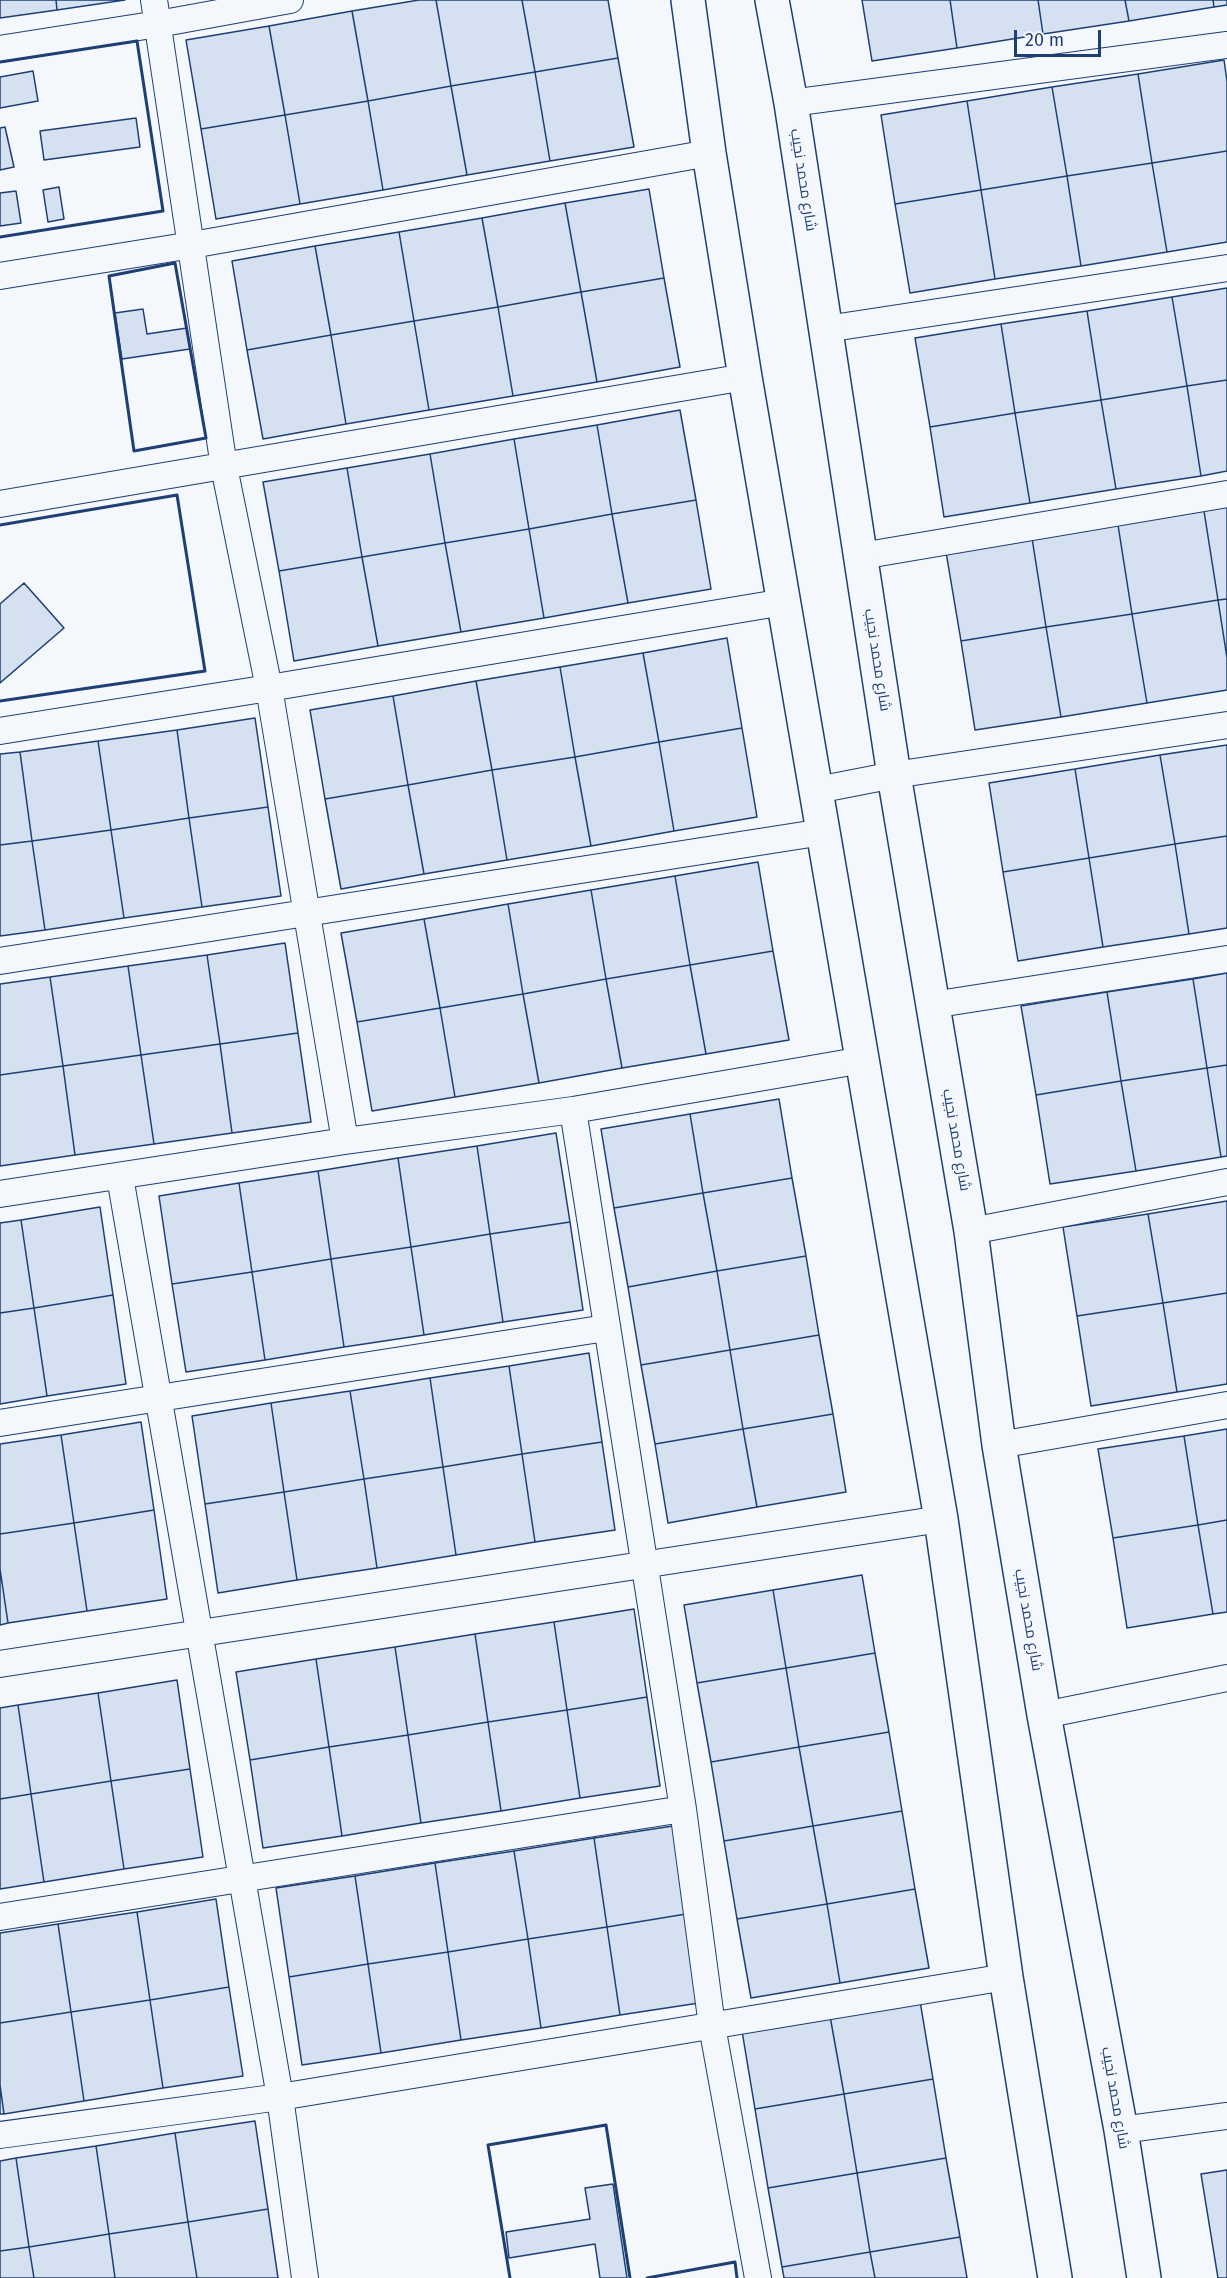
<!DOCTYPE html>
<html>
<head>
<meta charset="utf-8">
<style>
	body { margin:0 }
	#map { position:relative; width:1227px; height:2278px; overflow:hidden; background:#f4f7fb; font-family:"Fira Sans",sans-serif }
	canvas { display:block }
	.scale { position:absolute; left:1014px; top:30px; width:87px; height:27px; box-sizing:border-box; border:3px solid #1d3f73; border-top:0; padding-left:8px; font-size:18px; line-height:21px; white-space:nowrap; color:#1d3f73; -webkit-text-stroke:4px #f4f7fb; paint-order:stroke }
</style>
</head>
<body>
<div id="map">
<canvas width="1227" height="2278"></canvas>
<div class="scale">20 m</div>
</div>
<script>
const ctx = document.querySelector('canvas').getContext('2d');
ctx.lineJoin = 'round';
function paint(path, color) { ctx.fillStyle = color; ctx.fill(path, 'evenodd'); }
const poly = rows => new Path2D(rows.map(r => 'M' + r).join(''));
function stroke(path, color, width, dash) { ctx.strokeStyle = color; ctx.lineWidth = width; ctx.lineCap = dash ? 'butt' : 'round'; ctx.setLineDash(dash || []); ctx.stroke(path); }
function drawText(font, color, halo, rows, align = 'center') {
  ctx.font = font + ' "Fira Sans",Cairo,sans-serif'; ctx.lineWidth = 4.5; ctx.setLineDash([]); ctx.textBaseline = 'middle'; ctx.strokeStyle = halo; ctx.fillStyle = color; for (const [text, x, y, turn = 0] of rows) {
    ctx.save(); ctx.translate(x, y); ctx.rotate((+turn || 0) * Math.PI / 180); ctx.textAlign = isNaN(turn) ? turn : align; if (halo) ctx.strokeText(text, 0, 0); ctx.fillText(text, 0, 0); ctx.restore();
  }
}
const building = poly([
	[0,0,56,0,57,10,0,18,0,0],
	[56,0,125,0,57,10,56,0],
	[419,0,436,0,451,86,368,101,352,11,419,0],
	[436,0,522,0,535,72,451,86,436,0],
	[522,0,608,0,618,58,535,72,522,0],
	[862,0,950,0,957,48,872,61,862,0],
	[950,0,1038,0,1043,34,957,48,950,0],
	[1038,0,1125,0,1129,21,1043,34,1038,0],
	[1125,0,1213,0,1214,7,1129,21,1125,0],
	[1213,0,1227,0,1227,5,1214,7,1213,0],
	[352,11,368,101,285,115,269,26,352,11],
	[269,26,285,115,201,129,186,40,269,26],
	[618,58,634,147,550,161,535,72,618,58],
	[1224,60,1227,81,1227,151,1152,163,1138,74,1224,60],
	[33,71,38,101,0,108,0,77,33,71],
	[535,72,550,161,467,175,451,86,535,72],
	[1138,74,1152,163,1067,176,1052,87,1138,74],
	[451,86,467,175,383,190,368,101,451,86],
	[1052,87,1067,176,981,190,967,101,1052,87],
	[368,101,383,190,300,204,285,115,368,101],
	[967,101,981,190,895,204,881,115,967,101],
	[285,115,300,204,216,219,201,129,285,115],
	[136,118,140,147,44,160,40,131,136,118],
	[5,127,14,167,0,170,0,128,5,127],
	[1227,151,1227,242,1167,252,1152,163,1227,151],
	[1152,163,1167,252,1081,266,1067,176,1152,163],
	[1067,176,1081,266,995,279,981,190,1067,176],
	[59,187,64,219,48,222,43,190,59,187],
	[649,189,664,278,581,292,565,203,649,189],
	[981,190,995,279,910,293,895,204,981,190],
	[16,191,21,223,0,226,0,193,16,191],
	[565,203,581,292,498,307,482,218,565,203],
	[482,218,498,307,414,321,399,232,482,218],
	[399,232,414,321,331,335,315,246,399,232],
	[315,246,331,335,247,350,232,261,315,246],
	[664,278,680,367,597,382,581,292,664,278],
	[1227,288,1227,380,1187,386,1172,297,1227,288],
	[581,292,597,382,513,396,498,307,581,292],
	[1172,297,1187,386,1101,400,1087,311,1172,297],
	[498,307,513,396,429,410,414,321,498,307],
	[143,309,147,334,187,328,190,349,122,359,115,313,143,309],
	[1087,311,1101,400,1015,413,1001,324,1087,311],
	[414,321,429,410,346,424,331,335,414,321],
	[1001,324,1015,413,930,427,915,338,1001,324],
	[331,335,346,424,263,439,247,350,331,335],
	[1227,380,1227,471,1201,476,1187,386,1227,380],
	[1187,386,1201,476,1116,489,1101,400,1187,386],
	[1101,400,1116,489,1030,503,1015,413,1101,400],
	[680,410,696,500,612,514,597,425,680,410],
	[1015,413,1030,503,944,517,930,427,1015,413],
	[597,425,612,514,529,529,514,439,597,425],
	[514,439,529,529,445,543,430,454,514,439],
	[430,454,445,543,362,557,347,468,430,454],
	[347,468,362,557,279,571,263,482,347,468],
	[696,500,711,589,628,603,612,514,696,500],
	[1227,507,1227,599,1218,600,1204,511,1227,507],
	[1204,511,1218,600,1132,614,1118,525,1204,511],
	[612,514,628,603,544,618,529,529,612,514],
	[1118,525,1132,614,1046,627,1032,538,1118,525],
	[529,529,544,618,461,632,445,543,529,529],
	[1032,538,1046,627,961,641,946,552,1032,538],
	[445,543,461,632,378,646,362,557,445,543],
	[362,557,378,646,294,661,279,571,362,557],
	[24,583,64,628,0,683,0,604,24,583],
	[1227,599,1227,658,1218,600,1227,599],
	[1218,600,1227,658,1227,690,1147,703,1132,614,1218,600],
	[1132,614,1147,703,1061,717,1046,627,1132,614],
	[1046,627,1061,717,975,730,961,641,1046,627],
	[727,638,742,728,659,742,643,653,727,638],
	[643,653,659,742,575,757,560,667,643,653],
	[560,667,575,757,492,770,476,681,560,667],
	[476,681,492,770,408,785,393,696,476,681],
	[393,696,408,785,325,799,310,710,393,696],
	[255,718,268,807,189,818,177,730,255,718],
	[742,728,757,817,674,831,659,742,742,728],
	[177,730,189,818,111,830,98,741,177,730],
	[98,741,111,830,32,841,20,752,98,741],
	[659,742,674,831,591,846,575,757,659,742],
	[1227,745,1227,836,1175,844,1160,755,1227,745],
	[20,752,32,841,0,845,0,754,20,752],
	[1160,755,1175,844,1089,858,1075,769,1160,755],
	[575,757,591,846,507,860,492,770,575,757],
	[1075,769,1089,858,1003,872,989,783,1075,769],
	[492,770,507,860,424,874,408,785,492,770],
	[408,785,424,874,341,889,325,799,408,785],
	[268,807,281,896,202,907,189,818,268,807],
	[189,818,202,907,124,918,111,830,189,818],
	[111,830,124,918,45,930,32,841,111,830],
	[1227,836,1227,928,1189,934,1175,844,1227,836],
	[32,841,45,930,0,936,0,845,32,841],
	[1175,844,1189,934,1103,947,1089,858,1175,844],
	[1089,858,1103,947,1018,961,1003,872,1089,858],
	[758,862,773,951,690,965,675,876,758,862],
	[675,876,690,965,606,979,591,890,675,876],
	[591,890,606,979,523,994,508,904,591,890],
	[508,904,523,994,440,1008,424,919,508,904],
	[424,919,440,1008,357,1022,341,933,424,919],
	[285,943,298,1033,220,1044,207,955,285,943],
	[773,951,789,1040,706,1054,690,965,773,951],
	[207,955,220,1044,141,1055,128,966,207,955],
	[690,965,706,1054,622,1068,606,979,690,965],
	[128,966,141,1055,63,1066,50,977,128,966],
	[1227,973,1227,1065,1207,1068,1193,979,1227,973],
	[50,977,63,1066,0,1075,0,984,50,977],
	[606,979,622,1068,539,1083,523,994,606,979],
	[1193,979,1207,1068,1121,1081,1107,992,1193,979],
	[1107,992,1121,1081,1036,1095,1021,1006,1107,992],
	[523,994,539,1083,455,1097,440,1008,523,994],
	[440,1008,455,1097,372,1111,357,1022,440,1008],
	[298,1033,311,1122,232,1133,220,1044,298,1033],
	[220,1044,232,1133,154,1144,141,1055,220,1044],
	[141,1055,154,1144,75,1155,63,1066,141,1055],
	[1227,1065,1227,1156,1221,1157,1207,1068,1227,1065],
	[63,1066,75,1155,0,1166,0,1075,63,1066],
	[1207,1068,1221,1157,1136,1171,1121,1081,1207,1068],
	[1121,1081,1136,1171,1050,1184,1036,1095,1121,1081],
	[779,1099,792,1178,703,1193,690,1114,779,1099],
	[690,1114,703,1193,614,1208,601,1129,690,1114],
	[556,1133,570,1222,490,1234,477,1146,556,1133],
	[477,1146,490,1234,411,1247,398,1158,477,1146],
	[398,1158,411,1247,331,1259,318,1171,398,1158],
	[318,1171,331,1259,252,1272,239,1183,318,1171],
	[792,1178,806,1256,717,1271,703,1193,792,1178],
	[239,1183,252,1272,172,1284,159,1196,239,1183],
	[703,1193,717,1271,628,1287,614,1208,703,1193],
	[1227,1201,1227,1293,1163,1303,1148,1214,1227,1201],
	[100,1207,113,1295,34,1308,21,1220,100,1207],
	[1148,1214,1163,1303,1077,1316,1063,1227,1148,1214],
	[21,1220,34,1308,0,1313,0,1223,21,1220],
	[570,1222,583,1310,503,1322,490,1234,570,1222],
	[490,1234,503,1322,424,1335,411,1247,490,1234],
	[411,1247,424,1335,344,1347,331,1259,411,1247],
	[806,1256,819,1335,730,1350,717,1271,806,1256],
	[331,1259,344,1347,265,1360,252,1272,331,1259],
	[717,1271,730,1350,641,1365,628,1287,717,1271],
	[252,1272,265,1360,186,1372,172,1284,252,1272],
	[1227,1293,1227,1384,1177,1392,1163,1303,1227,1293],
	[113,1295,126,1384,47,1396,34,1308,113,1295],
	[1163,1303,1177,1392,1091,1406,1077,1316,1163,1303],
	[34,1308,47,1396,0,1404,0,1313,34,1308],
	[819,1335,833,1414,743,1429,730,1350,819,1335],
	[730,1350,743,1429,655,1444,641,1365,730,1350],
	[589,1353,602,1442,522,1454,509,1366,589,1353],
	[509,1366,522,1454,443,1467,430,1378,509,1366],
	[430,1378,443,1467,364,1479,350,1391,430,1378],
	[350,1391,364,1479,284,1492,271,1403,350,1391],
	[271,1403,284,1492,205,1504,192,1416,271,1403],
	[833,1414,846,1492,757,1507,743,1429,833,1414],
	[141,1422,154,1510,74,1523,61,1435,141,1422],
	[743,1429,757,1507,668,1523,655,1444,743,1429],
	[1227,1429,1227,1520,1198,1525,1184,1436,1227,1429],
	[61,1435,74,1523,0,1534,0,1444,61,1435],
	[1184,1436,1198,1525,1113,1538,1098,1449,1184,1436],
	[602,1442,615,1530,535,1542,522,1454,602,1442],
	[522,1454,535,1542,456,1555,443,1467,522,1454],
	[443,1467,456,1555,377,1568,364,1479,443,1467],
	[364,1479,377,1568,297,1580,284,1492,364,1479],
	[284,1492,297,1580,218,1593,205,1504,284,1492],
	[154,1510,167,1599,87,1611,74,1523,154,1510],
	[1227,1520,1227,1612,1213,1614,1198,1525,1227,1520],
	[74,1523,87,1611,8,1623,0,1569,0,1534,74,1523],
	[1198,1525,1213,1614,1127,1628,1113,1538,1198,1525],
	[0,1569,8,1623,0,1625,0,1569],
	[862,1575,875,1653,786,1668,773,1590,862,1575],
	[773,1590,786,1668,697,1683,684,1605,773,1590],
	[634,1609,647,1697,567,1710,554,1622,634,1609],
	[554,1622,567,1710,488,1722,475,1634,554,1622],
	[475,1634,488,1722,408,1735,395,1647,475,1634],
	[395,1647,408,1735,329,1747,316,1659,395,1647],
	[875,1653,889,1732,799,1747,786,1668,875,1653],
	[316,1659,329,1747,250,1760,236,1672,316,1659],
	[786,1668,799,1747,711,1762,697,1683,786,1668],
	[177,1680,190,1769,111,1781,98,1693,177,1680],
	[98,1693,111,1781,31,1794,18,1705,98,1693],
	[647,1697,660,1786,580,1798,567,1710,647,1697],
	[18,1705,31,1794,0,1799,0,1708,18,1705],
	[567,1710,580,1798,501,1811,488,1722,567,1710],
	[488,1722,501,1811,421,1823,408,1735,488,1722],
	[889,1732,902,1811,813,1826,799,1747,889,1732],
	[408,1735,421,1823,342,1836,329,1747,408,1735],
	[329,1747,342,1836,263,1848,250,1760,329,1747],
	[799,1747,813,1826,724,1841,711,1762,799,1747],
	[190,1769,203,1857,124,1869,111,1781,190,1769],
	[111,1781,124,1869,44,1882,31,1794,111,1781],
	[31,1794,44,1882,0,1889,0,1799,31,1794],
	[902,1811,915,1889,827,1904,813,1826,902,1811],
	[673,1826,686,1914,607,1927,594,1838,673,1826],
	[813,1826,827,1904,737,1919,724,1841,813,1826],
	[594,1838,607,1927,528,1939,514,1851,594,1838],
	[514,1851,528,1939,448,1952,435,1863,514,1851],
	[435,1863,448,1952,368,1964,355,1876,435,1863],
	[355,1876,368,1964,289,1977,276,1888,355,1876],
	[915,1889,929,1968,840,1983,827,1904,915,1889],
	[216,1899,229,1987,150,2000,137,1912,216,1899],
	[827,1904,840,1983,751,1998,737,1919,827,1904],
	[137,1912,150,2000,71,2012,58,1924,137,1912],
	[686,1914,699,2003,620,2015,607,1927,686,1914],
	[58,1924,71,2012,0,2023,0,1933,58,1924],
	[607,1927,620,2015,541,2028,528,1939,607,1927],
	[528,1939,541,2028,461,2040,448,1952,528,1939],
	[448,1952,461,2040,381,2053,368,1964,448,1952],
	[368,1964,381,2053,302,2065,289,1977,368,1964],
	[229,1987,243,2076,163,2088,150,2000,229,1987],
	[150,2000,163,2088,84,2101,71,2012,150,2000],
	[920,2001,933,2079,844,2094,830,2016,920,2001],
	[71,2012,84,2101,4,2114,0,2085,0,2023,71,2012],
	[830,2016,844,2094,755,2109,742,2031,830,2016],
	[933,2079,946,2158,857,2173,844,2094,933,2079],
	[0,2085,4,2114,0,2114,0,2085],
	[844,2094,857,2173,768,2188,755,2109,844,2094],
	[255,2121,268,2209,188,2222,175,2133,255,2121],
	[175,2133,188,2222,109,2234,96,2146,175,2133],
	[96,2146,109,2234,29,2247,16,2158,96,2146],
	[16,2158,29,2247,0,2251,0,2161,16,2158],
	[946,2158,960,2237,870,2252,857,2173,946,2158],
	[1227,2170,1227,2278,1218,2278,1201,2174,1227,2170],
	[857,2173,870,2252,782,2267,768,2188,857,2173],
	[613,2184,627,2278,600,2278,595,2244,509,2258,506,2232,590,2219,585,2188,613,2184],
	[268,2209,278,2278,197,2278,188,2222,268,2209],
	[188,2222,197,2278,115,2278,109,2234,188,2222],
	[109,2234,115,2278,34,2278,29,2247,109,2234],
	[960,2237,967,2278,875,2278,870,2252,960,2237],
	[29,2247,34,2278,0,2278,0,2251,29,2247],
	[870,2252,875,2278,784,2278,782,2267,870,2252]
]);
paint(building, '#d5e0f0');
stroke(building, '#1d3f73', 1.5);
const minor = poly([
	[154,0,224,467,269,688,345,1141],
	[0,49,158,24,290,0],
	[791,103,1227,45],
	[0,276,192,245,709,153],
	[826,329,1227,268],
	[0,504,745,377],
	[861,556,1227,494],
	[0,731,269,688,784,602],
	[817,790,894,775,1227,725],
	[0,961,823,832],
	[932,1005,1227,959],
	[573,1110,683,1809,712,2026,758,2278],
	[120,1177,280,2097,305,2278],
	[0,1194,345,1141,573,1110,863,1060],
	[971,1231,1227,1182],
	[0,1423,606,1328],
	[999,1445,1227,1405],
	[0,1664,941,1519],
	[1044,1715,1227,1678],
	[0,1917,683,1809],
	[1121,2130,1227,2116],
	[0,2135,280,2097,1006,1977]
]);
const secondary = poly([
	[688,0,709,153,745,377,941,1519,1006,1977,1055,2278],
	[772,0,791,103,894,775,971,1231,999,1445,1044,1715,1121,2130,1144,2278]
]);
stroke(minor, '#1d3f73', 28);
stroke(secondary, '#1d3f73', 36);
stroke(minor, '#f4f7fb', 26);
stroke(secondary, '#f4f7fb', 33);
stroke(poly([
	[0,62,137,41,163,211,0,237],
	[175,263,206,438,134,451,109,276,175,263],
	[0,525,177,495,205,671,0,701],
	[510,2278,488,2145,606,2125,630,2278],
	[647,2278,735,2262,737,2278]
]), '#1d3f73', 3);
drawText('15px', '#1d3f73', '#f4f7fb', [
	["شارع محمد نجيب",803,180,81],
	["شارع محمد نجيب",877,660,81],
	["شارع محمد نجيب",956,1140,80],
	["شارع محمد نجيب",1028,1620,80],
	["شارع محمد نجيب",1115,2098,80]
]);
</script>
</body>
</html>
